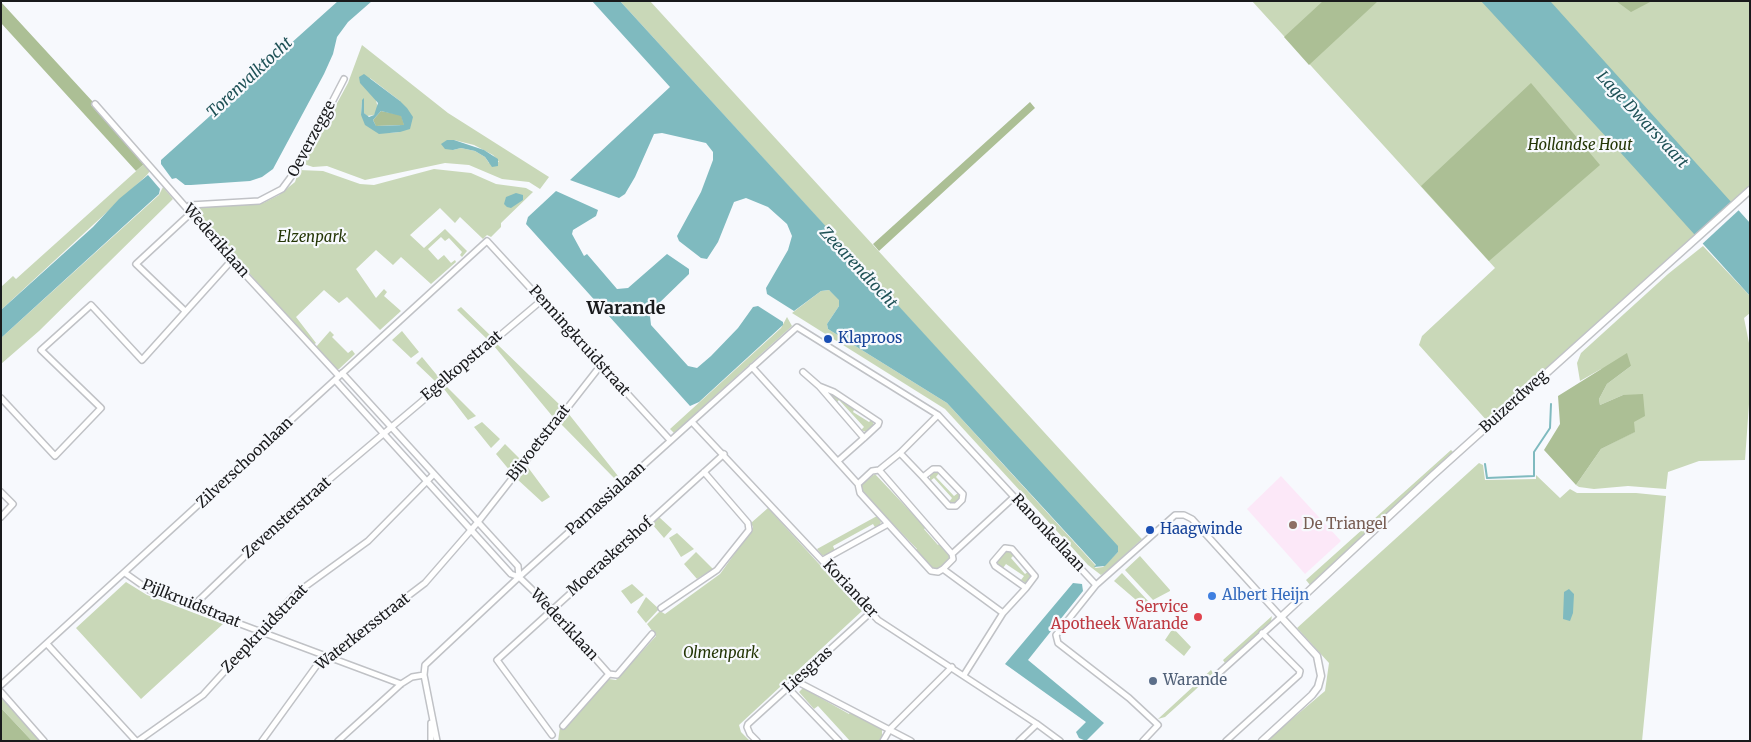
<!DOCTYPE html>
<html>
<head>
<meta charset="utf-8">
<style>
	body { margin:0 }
	#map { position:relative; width:1751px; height:742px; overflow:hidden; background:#f7f9fd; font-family:Merriweather,serif }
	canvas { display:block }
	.frame { position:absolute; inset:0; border:2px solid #191a1c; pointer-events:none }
</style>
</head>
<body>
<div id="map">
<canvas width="1751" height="742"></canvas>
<div class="frame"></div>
</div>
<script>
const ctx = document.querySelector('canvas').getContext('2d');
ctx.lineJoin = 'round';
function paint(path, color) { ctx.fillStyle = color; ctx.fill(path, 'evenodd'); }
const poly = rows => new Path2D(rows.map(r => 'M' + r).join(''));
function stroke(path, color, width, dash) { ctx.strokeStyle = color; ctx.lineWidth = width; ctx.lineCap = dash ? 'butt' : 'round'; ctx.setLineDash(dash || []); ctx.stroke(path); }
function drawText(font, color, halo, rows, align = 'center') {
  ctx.font = font + ' Merriweather,serif'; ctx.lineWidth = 4.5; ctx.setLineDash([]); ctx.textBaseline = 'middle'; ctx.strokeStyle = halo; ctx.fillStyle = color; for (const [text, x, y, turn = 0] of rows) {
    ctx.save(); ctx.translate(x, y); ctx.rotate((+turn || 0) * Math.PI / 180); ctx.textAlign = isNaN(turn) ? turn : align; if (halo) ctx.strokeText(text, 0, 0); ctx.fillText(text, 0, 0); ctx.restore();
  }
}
paint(poly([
	[1281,476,1341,541,1305,574,1247,509]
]), '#fce8f8');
paint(poly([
	[620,1,650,1,1139,536,1142,539,1107,571,1101,575,1088,565,945,409,792,313,821,291,829,290,839,299,839,306,827,324,828,329,947,403,1096,566,1095,568,1103,567,1118,552,1013,432],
	[1252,1,1750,1,1750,186,1731,203,1729,201,1695,237,1488,422,1419,345,1422,336,1495,268],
	[362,45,448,113,549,177,540,189,529,182,502,179,469,165,445,163,365,180,327,166,313,167,304,164,348,83],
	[370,78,400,101,400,132,389,133,361,115,362,100,364,113,367,116,374,115,378,108],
	[454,140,474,145,493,155,499,162,489,163,485,157,475,151,461,148,453,150],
	[144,164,150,171,146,176,1,310,1,287,13,276,16,279],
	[434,169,471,173,496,184,526,188,533,192,501,223,501,227,491,237,487,235,483,239,460,217,455,223,440,208,410,235,424,248,445,229,467,251,462,257,460,255,462,252,449,238,445,241,441,237,428,249,438,260,444,255,451,263,455,260,456,262,431,284,401,257,393,265,376,250,356,269,376,298,384,289,387,292,384,296,401,311,380,330,347,297,339,303,324,290,296,317,316,343,313,345,194,211,196,208,263,203,279,195,295,182,299,170,323,171,360,184,374,185],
	[163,187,173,199,39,331,1,364,1,338,159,195],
	[1703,246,1750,296,1750,313,1744,318,1750,348,1750,390,1745,460,1699,461,1668,472,1666,489,1628,486,1594,489,1579,487,1576,485,1601,449,1634,432,1623,395,1600,405,1599,399,1607,384,1631,366,1601,369,1580,381,1577,363,1581,353,1668,274],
	[461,307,491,336,488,340,457,310],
	[787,317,792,326,674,433,670,429,781,328],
	[330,331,334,335,332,337,348,353,352,350,355,354,339,369,336,369,316,347],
	[402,331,419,352,411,358,392,340],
	[497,344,561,406,553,417,494,346],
	[422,357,441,380,437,383,416,363],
	[447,387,476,416,468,420,444,389],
	[831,394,855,408,853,412,869,422,872,419,874,426,866,432,861,430,864,427,839,400,836,403],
	[568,413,618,476,614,478,561,424],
	[482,422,500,439,491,448,474,427],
	[505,444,521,460,511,472,496,454],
	[1451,450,1455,454,1310,585,1306,580],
	[1479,463,1483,465,1485,480,1536,479,1536,475,1560,498,1570,489,1577,493,1636,493,1666,496,1642,741,1266,741,1325,691,1329,663,1297,628],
	[527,466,550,497,542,502,517,479],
	[937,471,939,473,936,477,954,496,958,493,960,498,955,503,949,502,952,498,934,478,930,481,930,474],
	[875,474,926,528,924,529,938,545,940,543,949,553,949,560,939,569,931,568,915,550,917,549,861,491,862,484],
	[768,508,862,611,739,725,741,732,750,741,558,741,560,727,609,679,616,680,656,636,647,624,660,611,665,614,720,574,751,531,753,527,751,523],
	[877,516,881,522,879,527,876,529,873,524,833,546,835,551,827,555,822,555,817,549],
	[659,517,672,529,664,538,652,524],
	[677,533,694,549,681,557,669,538],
	[1008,550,1014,555,1011,558,1025,574,1029,571,1032,576,1026,583,1021,580,1024,576,1006,564,1003,568,997,563,997,559],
	[696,552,713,569,697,579,684,564],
	[1140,556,1170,590,1170,591,1153,600,1125,570],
	[1122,573,1149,602,1149,603,1143,606,1114,581],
	[126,582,147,595,223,624,141,699,76,628],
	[632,584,644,595,631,604,621,591],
	[646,597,659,609,646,623,637,612],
	[1272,616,1271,621,1225,663,1223,660],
	[1173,628,1191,647,1184,656,1165,640],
	[1211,670,1213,673,1194,691,1165,717,1158,719],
	[803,688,849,714,850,712,882,728,882,736,879,741,850,741,818,706,814,709,799,692],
	[1,697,41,741,32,741,1,708]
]), '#c9d8b8');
paint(poly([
	[1323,1,1378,1,1309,65,1284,37],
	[1616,1,1652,1,1631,12],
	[1,2,93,102,91,105,144,164,136,171,1,23],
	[1531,83,1600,165,1489,261,1421,186],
	[1030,102,1035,108,879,251,873,244],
	[381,111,401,115,404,125,376,126,373,120],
	[1627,353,1631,366,1607,384,1599,399,1600,405,1623,395,1643,394,1645,416,1634,422,1635,432,1601,449,1576,485,1544,450,1560,424,1558,396],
	[1,708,32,741,1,741]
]), '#acbf95');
paint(poly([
	[338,1,372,1,348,22,337,37,333,54,324,74,273,169,262,177,250,181,191,185,185,185,176,178,172,179,161,164,161,160],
	[592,1,620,1,1118,546,1118,552,1105,566,1094,567,1096,565,947,403,828,329,827,324,839,306,839,300,829,290,821,291,794,311,767,294,766,288,788,250,792,236,787,224,768,207,746,198,734,202,718,242,707,259,701,258,679,241,677,236,701,192,713,160,713,152,706,143,662,133,654,134,635,177,625,194,619,198,570,180,670,87],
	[1481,1,1551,2,1750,223,1750,296,1620,152],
	[364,74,400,101,407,108,413,117,410,129,400,132,379,134,365,125,361,115,362,100,364,98,364,113,369,117,374,115,378,103,360,83,359,77],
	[381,111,401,116,404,125,376,126,373,120],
	[447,140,454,140,484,150,498,159,498,166,492,167,485,157,475,151,461,148,453,150,445,149,441,144],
	[148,175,160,189,159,194,1,338,1,310,93,227,119,199],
	[556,191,598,210,596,216,573,230,572,234,584,256,587,254,617,289,628,288,667,254,689,269,689,274,653,309,650,316,651,325,688,366,697,368,711,356,738,328,753,307,758,306,783,322,783,325,699,402,690,406,526,224,528,217],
	[516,193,523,195,523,200,511,208,507,207,504,204,506,197],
	[1073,583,1082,584,1083,591,1028,660,1104,723,1086,741,1079,738,1076,732,1086,722,1005,664],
	[1569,589,1574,594,1573,613,1570,621,1563,619,1564,592]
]), '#7fbabf');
paint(poly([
	[1733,201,1740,209,1700,246,1693,237]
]), '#f7f9fd');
stroke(poly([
	[1485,464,1487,478,1534,476,1534,452,1550,428,1551,404]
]), '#7fbabf', 2);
const minor = poly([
	[95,104,241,270,339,376],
	[187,208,190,205,259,201,282,189,299,166,344,79],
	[185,311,136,264,191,213],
	[752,367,858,484,860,493,931,571,938,572,943,569,1003,613],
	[803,372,819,386],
	[342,373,518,566,519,577],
	[335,380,511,574,519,577,546,603,609,674],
	[1,398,55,456,101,408,41,350,91,305,142,360,232,260],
	[692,422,878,620,1037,724,1060,741],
	[900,453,923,477,933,469,939,469,963,494,962,500,956,506,949,506,923,477],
	[838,461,864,438,878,425,879,422,834,392,819,386,864,438],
	[879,470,952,554,953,559,943,569],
	[858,484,872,471,879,470,900,453,938,415],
	[1,492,13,504,1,517],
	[952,554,1014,497],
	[823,560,888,524],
	[125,573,149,590,401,684],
	[193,606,292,511,542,300],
	[661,608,717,570,749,530,748,523,704,472],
	[47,644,136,741],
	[964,675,1003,613,1026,588,1035,576,1012,549,1005,548,993,562,995,566,1026,588],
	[796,681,911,741],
	[1,685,487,241,670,440],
	[788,688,839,741],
	[1,692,44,741],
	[563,726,609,674,617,675,652,634],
	[552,735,497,660,724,454],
	[138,741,203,695,295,594,368,541,434,474],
	[262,741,317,665,425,583,478,522,601,365],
	[338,741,401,684,412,677,424,675],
	[431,741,431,723],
	[437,741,424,675,425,665,519,577,797,327,938,415,1096,585],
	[757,741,750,734,747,727,748,724,870,613],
	[883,741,890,729,952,667],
	[1019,741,1037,724],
	[1143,741,1158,725,1129,698,1058,643,1056,635,1096,585,1175,515,1184,515,1192,519,1281,617,1219,673],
	[1226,741,1299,675,1300,671,1262,633]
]);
const tertiary = poly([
	[1262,741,1312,695,1318,687,1321,676,1317,656,1281,617,1432,476,1750,190]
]);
stroke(minor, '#c0c2c6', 8);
stroke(tertiary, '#c0c2c6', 9);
stroke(minor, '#fff', 5);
stroke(tertiary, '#fff', 6);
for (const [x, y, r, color] of [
	[828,339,5,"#1a4fb4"],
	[1293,525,5,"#8d6e63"],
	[1150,530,5,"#1a4fb4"],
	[1212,596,5,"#3f7fe0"],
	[1198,617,5,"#e0444e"],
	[1153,681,5,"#5c6f8a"]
]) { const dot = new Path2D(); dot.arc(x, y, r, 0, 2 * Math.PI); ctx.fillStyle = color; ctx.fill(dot); stroke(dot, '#f7f9fd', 2); }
drawText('15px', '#191a1c', '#f7f9fd', [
	["Oeverzegge",312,139,-62],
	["Wederiklaan",216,241,49],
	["Penningkruidstraat",579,341,48],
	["Egelkopstraat",462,366,-40],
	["Buizerdweg",1514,402,-42],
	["Bijvoetstraat",539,443,-52],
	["Zilverschoonlaan",245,463,-43],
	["Parnassialaan",606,499,-42],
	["Zevensterstraat",287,518,-42],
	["Ranonkellaan",1048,533,47],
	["Moeraskershof",610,557,-42],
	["Koriander",850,589,47],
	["Pijlkruidstraat",191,604,22],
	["Wederiklaan",564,625,47],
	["Zeepkruidstraat",265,629,-46],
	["Waterkersstraat",363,632,-38],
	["Liesgras",808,670,-42]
]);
drawText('italic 15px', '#243606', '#f7f9fd', [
	["Hollandse Hout",1580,146],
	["Elzenpark",312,238],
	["Olmenpark",721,654]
]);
drawText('15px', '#164399', '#f7f9fd', [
	["Klaproos",838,339],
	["Haagwinde",1160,530]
], 'left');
drawText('15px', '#785e54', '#f7f9fd', [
	["De Triangel",1303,525]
], 'left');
drawText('15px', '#366cbe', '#f7f9fd', [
	["Albert Heijn",1222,596]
], 'left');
drawText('15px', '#be3a42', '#f7f9fd', [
	["Service",1188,608],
	["Apotheek Warande",1188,625]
], 'right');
drawText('15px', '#4e5e75', '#f7f9fd', [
	["Warande",1163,681]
], 'left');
drawText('italic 16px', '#1e5156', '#f7f9fd', [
	["Torenvalktocht",250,78,-43],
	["Lage Dwarsvaart",1642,120,47],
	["Zeearendtocht",858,268,47]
]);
drawText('bold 18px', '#191a1c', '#f7f9fd', [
	["Warande",626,309]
]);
</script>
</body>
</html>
